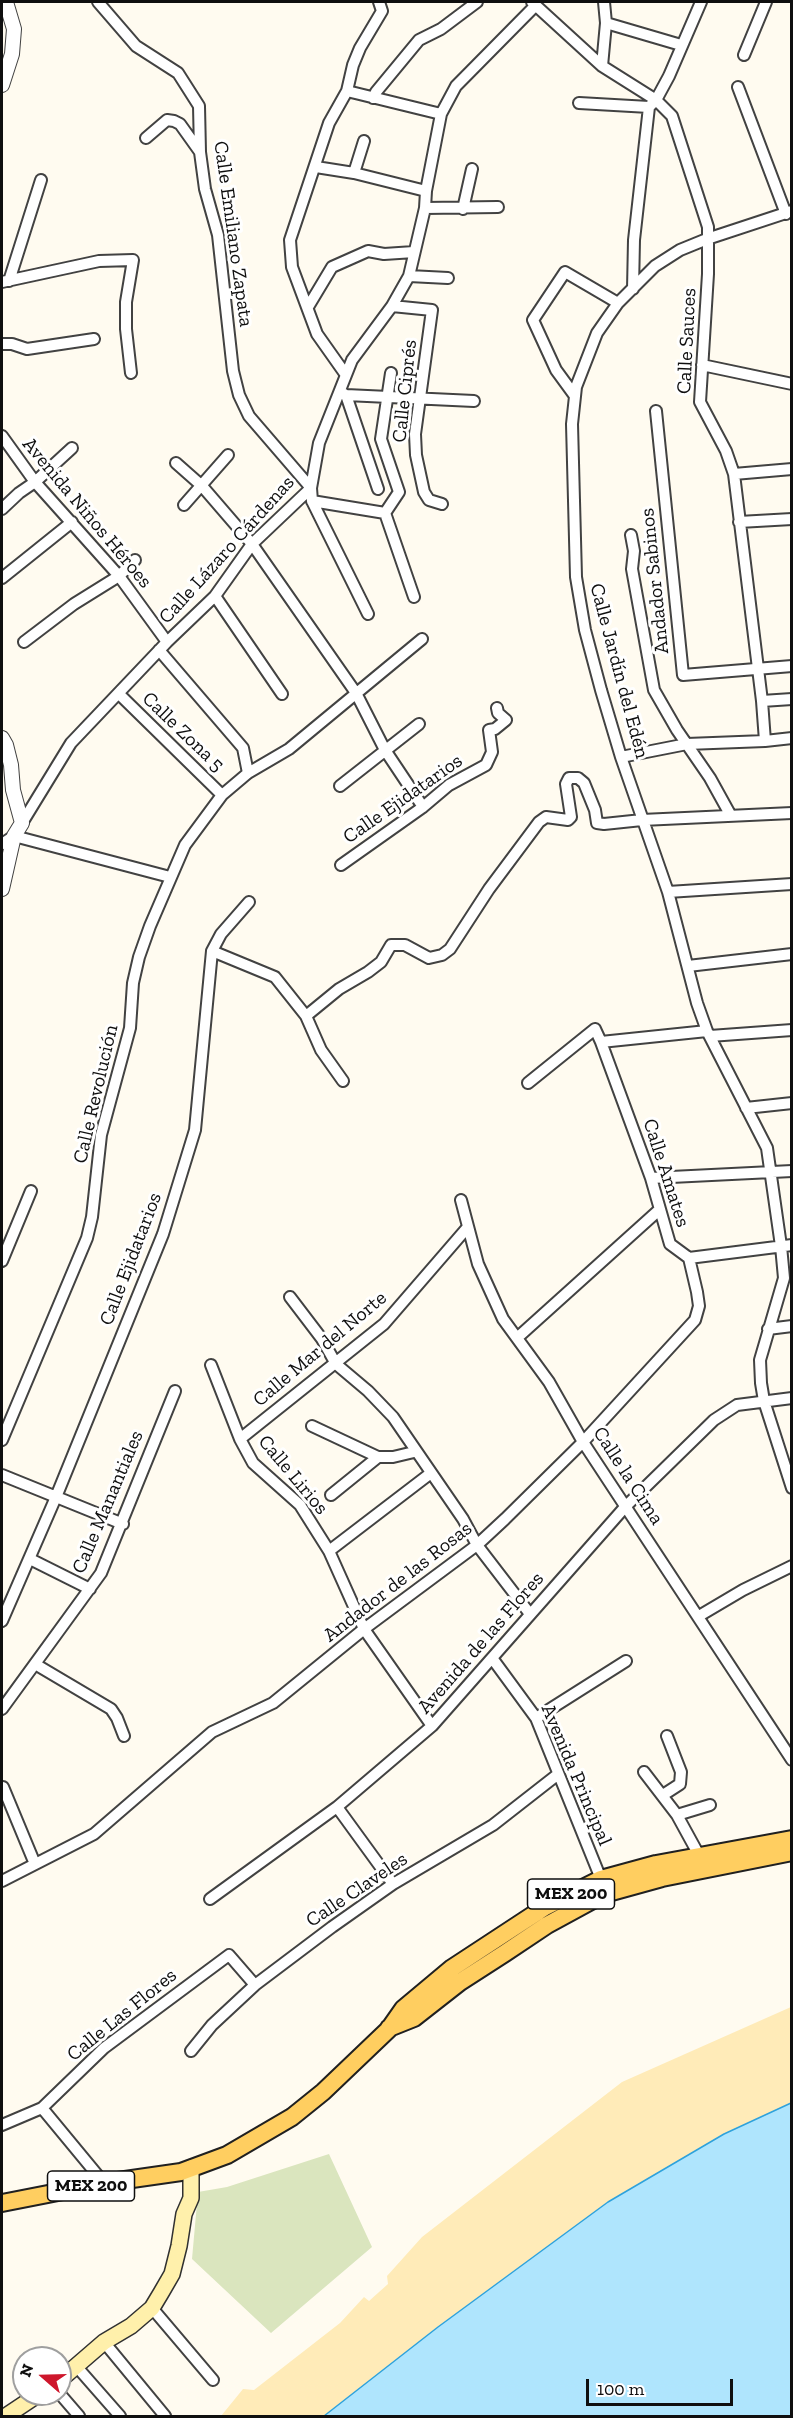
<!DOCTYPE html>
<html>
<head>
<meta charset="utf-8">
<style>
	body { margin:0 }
	#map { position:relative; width:793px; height:2418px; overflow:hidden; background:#fffbf0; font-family:"Zilla Slab",serif }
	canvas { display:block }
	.frame { position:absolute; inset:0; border:3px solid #0f0f0f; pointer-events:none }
	.north { position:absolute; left:12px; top:2346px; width:60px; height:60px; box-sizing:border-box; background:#fff; border:2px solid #9f9f9f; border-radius:50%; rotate:290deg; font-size:16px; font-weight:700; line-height:24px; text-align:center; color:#0f0f0f }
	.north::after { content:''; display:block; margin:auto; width:21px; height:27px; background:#ce172c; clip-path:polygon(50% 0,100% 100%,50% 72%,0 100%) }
	.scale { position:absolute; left:586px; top:2379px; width:147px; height:27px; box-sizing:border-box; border:3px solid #0f0f0f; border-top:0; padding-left:8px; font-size:18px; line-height:21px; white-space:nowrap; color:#0f0f0f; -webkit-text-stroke:4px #fff; paint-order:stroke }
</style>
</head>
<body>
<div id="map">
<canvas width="793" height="2418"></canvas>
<div class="frame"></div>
<div class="north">N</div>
<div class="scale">100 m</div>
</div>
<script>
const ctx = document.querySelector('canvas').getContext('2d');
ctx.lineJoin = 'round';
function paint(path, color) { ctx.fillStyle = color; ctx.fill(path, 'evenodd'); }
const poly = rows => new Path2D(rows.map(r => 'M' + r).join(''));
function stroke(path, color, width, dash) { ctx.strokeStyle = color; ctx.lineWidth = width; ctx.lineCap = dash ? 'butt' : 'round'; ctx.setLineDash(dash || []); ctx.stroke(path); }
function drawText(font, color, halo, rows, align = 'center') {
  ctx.font = font + ' "Zilla Slab",serif'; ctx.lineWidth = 6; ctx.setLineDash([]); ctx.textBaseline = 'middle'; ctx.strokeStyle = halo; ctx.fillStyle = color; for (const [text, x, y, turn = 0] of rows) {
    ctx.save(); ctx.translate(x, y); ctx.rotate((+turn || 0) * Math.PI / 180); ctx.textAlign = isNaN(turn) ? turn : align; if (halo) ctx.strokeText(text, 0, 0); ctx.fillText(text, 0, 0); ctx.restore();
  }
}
paint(poly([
	[791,2007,791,2103,724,2134,608,2202,438,2327,324,2416,221,2416,243,2389,254,2390,340,2323,364,2297,369,2301,388,2284,387,2276,422,2237,622,2082]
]), '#ffebb8');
paint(poly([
	[329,2154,372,2247,271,2333,192,2259,198,2192,227,2187]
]), '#dae5be');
const water = poly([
	[791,2103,791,2416,324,2416,438,2327,608,2202,724,2134,791,2103]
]);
paint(water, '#afe5fd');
stroke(water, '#2ea2dc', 1.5);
const minor = poly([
	[98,2,136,46,178,73,199,106,200,152,205,189,218,235,233,371,239,395,249,416,311,488,312,501,385,513,399,492,381,439,391,373],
	[532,2,602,66,656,100,672,116,708,227,708,274,700,402,726,451,734,474,762,701,765,741],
	[606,23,681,45],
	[744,55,766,2],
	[602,66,606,23,604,2],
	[738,87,786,214],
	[347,91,441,114],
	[373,98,376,92,419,40,441,29,477,2],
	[579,103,649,107],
	[146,138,167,120,174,121,180,124,200,152],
	[316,167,354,173,426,191],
	[354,173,364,141],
	[425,208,498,207],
	[463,209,472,169],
	[792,211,707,239,680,250,655,266,618,303,597,333,576,387,572,424,576,577,585,630,601,690,621,757,668,892,697,1003,707,1031,767,1148,781,1246,784,1278,760,1360,761,1383,764,1401,792,1488],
	[409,276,448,278],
	[9,281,41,180],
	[2,282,99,261,133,260,126,302,126,329,131,373],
	[633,289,634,240,649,107,656,100,669,76,701,2],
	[392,306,432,310,415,434,416,455,424,492,429,500,442,504],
	[308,307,332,267,368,251,384,254,414,252],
	[2,344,12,344,27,349,94,339],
	[702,365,792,384],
	[346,375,317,334,292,267,290,240,329,123,347,91,353,65,360,48,382,11,379,2],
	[341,392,346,395,474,401],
	[346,395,378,489],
	[575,396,556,370,533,320,565,272,618,303],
	[656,411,683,675,792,666],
	[2,436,35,482,119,576,167,642],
	[176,463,202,486,252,544,356,693,385,750,423,807],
	[734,474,792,469],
	[312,501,368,614],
	[184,505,228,455],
	[2,509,19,493,35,482,72,448],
	[385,513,414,597],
	[739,522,792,519],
	[631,535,634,551,632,569,654,690,677,730,710,778,731,816],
	[2,578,72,522],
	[215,596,282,694],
	[24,642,74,604,119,576,135,560],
	[159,650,243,748,248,773],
	[119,694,222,795],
	[762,701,792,699],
	[621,757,687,744,765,741,792,738],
	[340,786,419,724],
	[22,823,71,743,167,642,215,596,252,544,311,488,319,443,352,360,392,306,409,276,425,208,426,191,441,114,456,86,536,5],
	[2,844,14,836,170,877],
	[341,865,423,807,449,785,486,765,492,752,489,730,495,729,506,720,498,713,497,708],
	[668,892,792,884],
	[212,951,275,977,306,1016,321,1050,343,1081],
	[688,966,792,954],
	[306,1016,339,989,368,972,381,962,391,945,405,945,429,958,442,955,450,949,489,889,539,822,546,817,568,820,571,817,566,784,569,778,578,778,584,783,595,810,597,823,604,824,642,820,792,813],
	[710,1036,792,1030],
	[601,1042,707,1031],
	[528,1083,595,1029,601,1042,651,1178,670,1244,689,1258,792,1245],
	[746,1108,792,1103],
	[651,1178,792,1171],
	[461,1200,478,1264,503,1319,549,1382,583,1442,792,1760],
	[2,1261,31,1191],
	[290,1297,322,1339,336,1364,368,1391,393,1417,463,1519,477,1545,530,1614],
	[768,1329,792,1326],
	[517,1338,659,1210],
	[211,1365,240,1439,253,1463,300,1505,329,1551,364,1629,432,1726],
	[312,1426,378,1457,393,1457,414,1452],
	[240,1439,384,1324,467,1228],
	[2,1440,87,1238,92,1217,101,1135,130,1028,133,983,139,957,150,926,185,845,222,795,248,773,289,749,422,639],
	[2,1475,123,1524],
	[331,1495,378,1457],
	[329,1551,431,1473],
	[30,1559,90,1589],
	[699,1616,743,1590,792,1566],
	[2,1621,56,1497,163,1234,195,1130,212,951,221,934,249,902],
	[492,1658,536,1718,601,1879],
	[35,1664,111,1709,117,1718,124,1736],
	[2,1709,101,1573,175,1391],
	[536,1718,626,1661],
	[644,1772,677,1815,700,1857],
	[3,1787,35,1864],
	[663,1795,680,1784,681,1772,667,1736],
	[337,1807,393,1884],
	[677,1815,710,1805],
	[2,1881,94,1834,212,1732,273,1703,364,1629,477,1545,505,1519,583,1442,695,1320,699,1306,697,1292,689,1258],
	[210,1899,337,1807,432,1726,625,1507,714,1420,737,1405,792,1398],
	[191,2051,212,2025,255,1985,332,1927,393,1884,493,1825,557,1775],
	[42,2108,104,2183],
	[2,2125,42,2108,104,2048,229,1955,255,1985],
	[152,2308,213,2380],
	[104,2342,165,2416],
	[77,2367,120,2416],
	[60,2394,79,2416]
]);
const tertiary = poly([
	[2,85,12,54,14,29,6,2],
	[2,738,6,745,11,765,13,790,22,823,14,836,2,889]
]);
const secondary = poly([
	[60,2380,104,2342,131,2326,152,2308,161,2293,172,2274,179,2246,184,2214,191,2198,191,2168],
	[6,2416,39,2394]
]);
const primary = poly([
	[389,2028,414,2018,460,1982,505,1953,547,1925,604,1894,662,1878,792,1852],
	[2,2203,104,2183,181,2172,227,2155,292,2117,323,2092,389,2029,403,2009,452,1968,545,1907,601,1879,656,1864,792,1839]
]);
stroke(minor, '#424242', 14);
stroke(tertiary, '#424242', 16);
stroke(secondary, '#313131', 18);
stroke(primary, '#202020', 20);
stroke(minor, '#fff', 10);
stroke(tertiary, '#fff', 14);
stroke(secondary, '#fff0ab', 15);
stroke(primary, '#ffce60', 16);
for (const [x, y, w] of [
	[571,1894,87],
	[91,2186,87]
]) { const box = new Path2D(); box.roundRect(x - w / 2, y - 15, w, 30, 4.5); ctx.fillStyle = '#fff'; ctx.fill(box); stroke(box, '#0f0f0f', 1.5); }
drawText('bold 18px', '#0f0f0f', null, [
	["MEX 200",571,1894],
	["MEX 200",91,2186]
]);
drawText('20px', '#0f0f0f', '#fff', [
	["Calle Emiliano Zapata",233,234,82],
	["Calle Sauces",687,341,-87],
	["Calle Ciprés",405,391,-84],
	["Avenida Niños Héroes",87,513,50],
	["Calle Lázaro Cárdenas",227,550,-48],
	["Andador Sabinos",655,581,-96],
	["Calle Jardín del Edén",619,671,75],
	["Calle Zona 5",183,732,44],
	["Calle Ejidatarios",403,799,-35],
	["Calle Revolución",96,1094,-77],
	["Calle Amates",666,1173,72],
	["Calle Ejidatarios",131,1259,-69],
	["Calle Mar del Norte",320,1349,-40],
	["Calle Lirios",293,1475,50],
	["Calle la Cima",628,1476,57],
	["Calle Manantiales",108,1502,-67],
	["Andador de las Rosas",398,1582,-38],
	["Avenida de las Flores",481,1643,-49],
	["Avenida Principal",576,1775,67],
	["Calle Claveles",357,1890,-34],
	["Calle Las Flores",122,2015,-39]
]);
</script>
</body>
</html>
